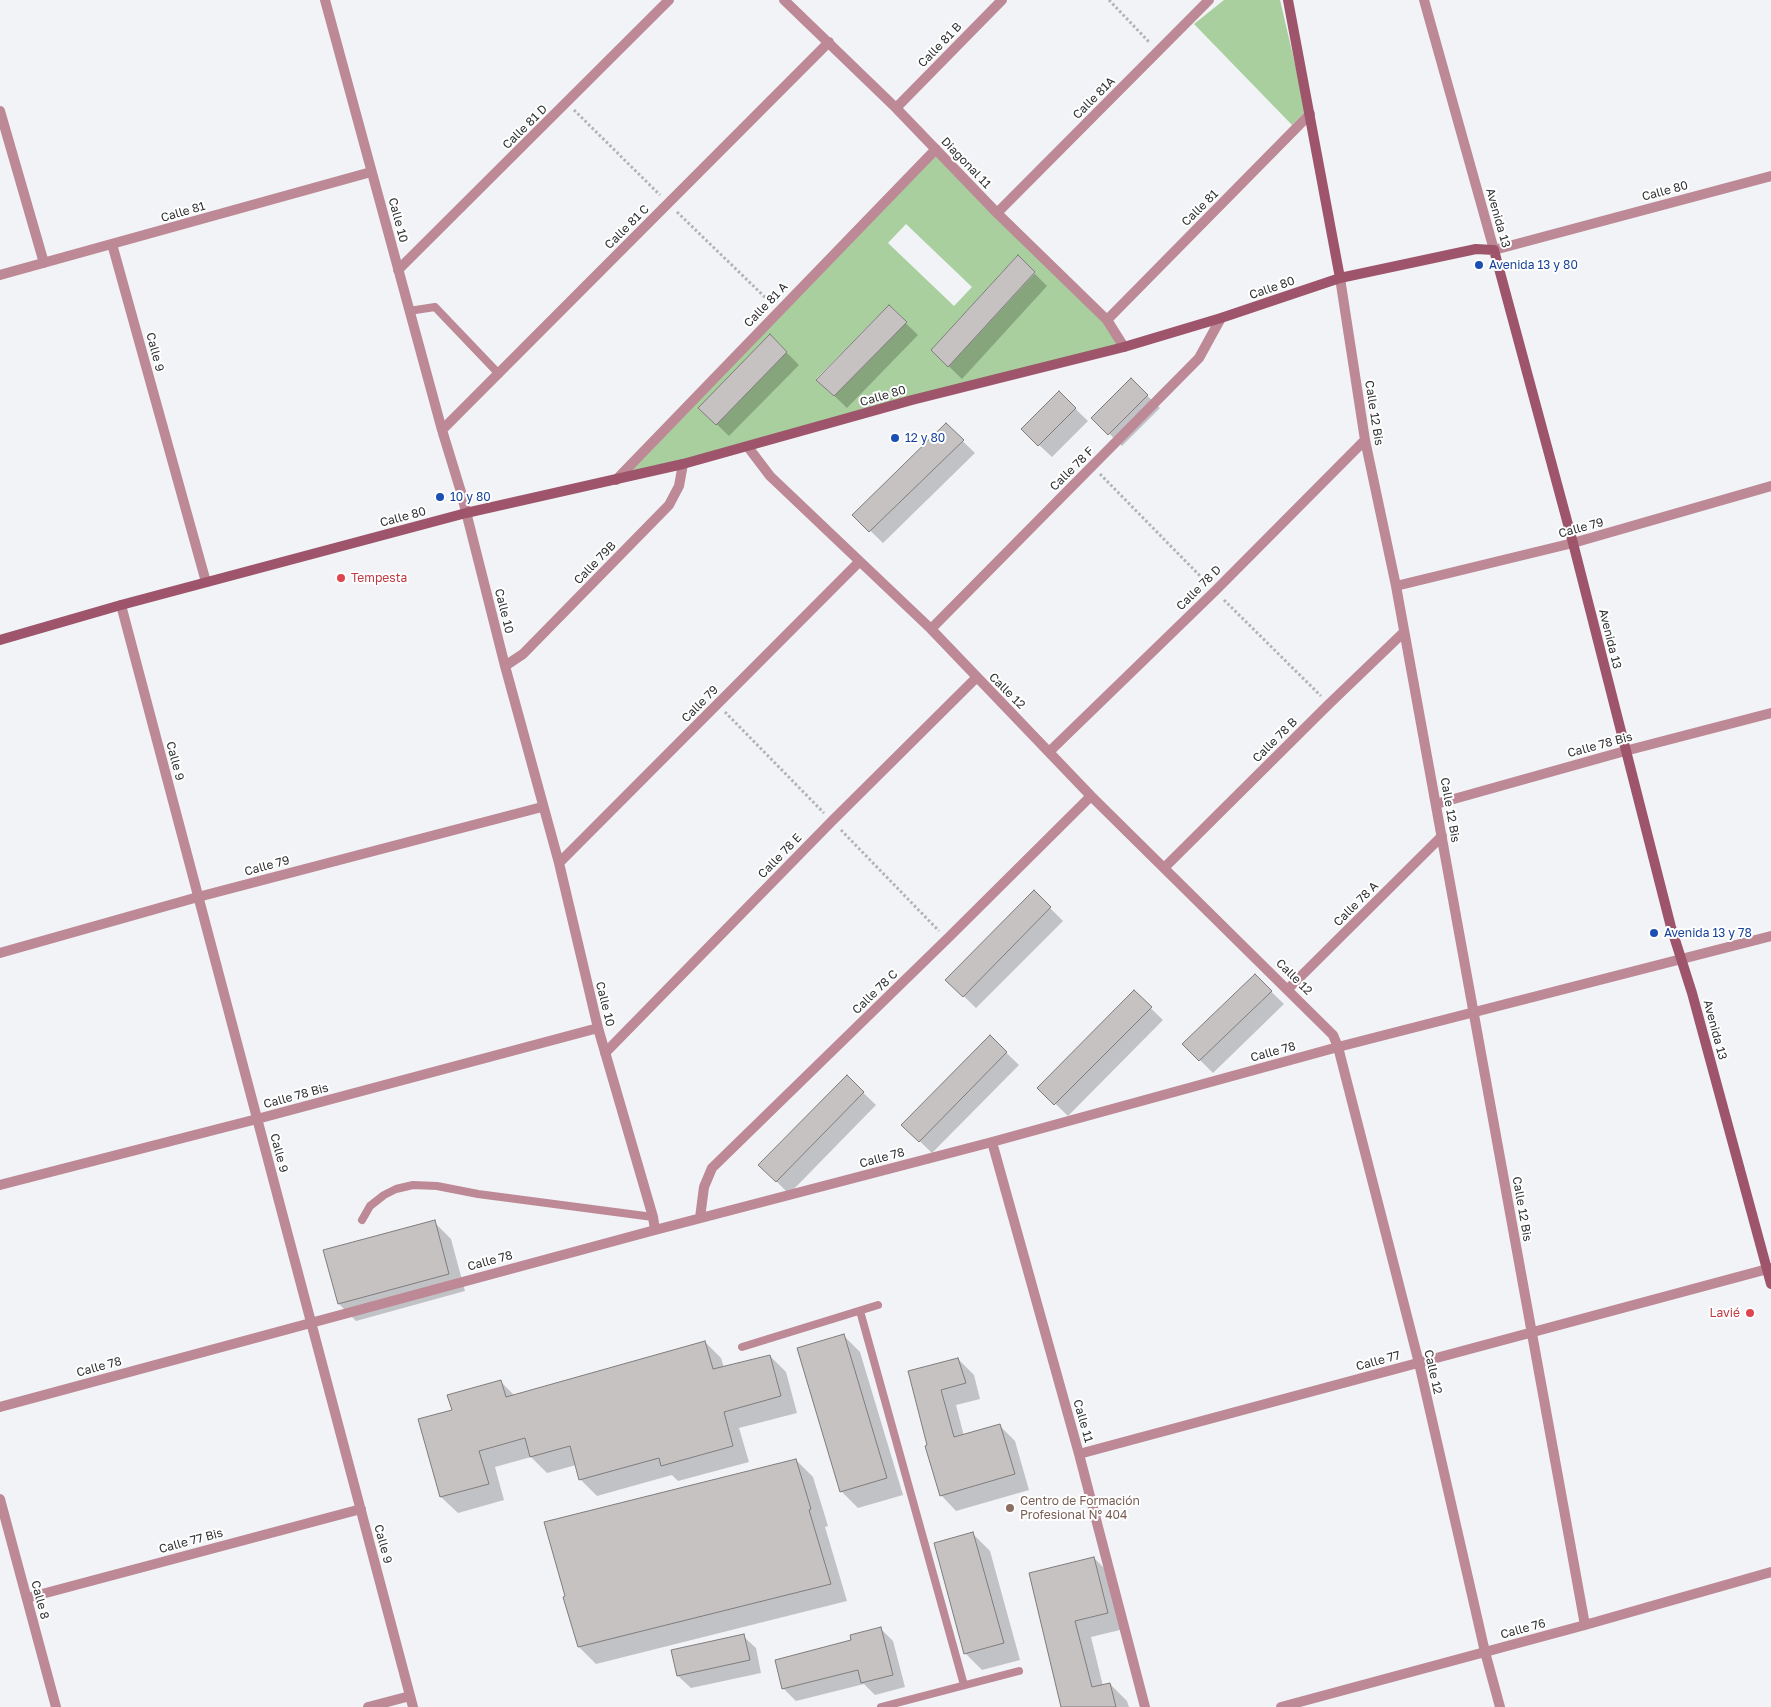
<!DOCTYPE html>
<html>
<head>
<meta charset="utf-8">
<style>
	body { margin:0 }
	canvas { display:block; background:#f1f3f6 }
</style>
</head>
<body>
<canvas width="1771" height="1707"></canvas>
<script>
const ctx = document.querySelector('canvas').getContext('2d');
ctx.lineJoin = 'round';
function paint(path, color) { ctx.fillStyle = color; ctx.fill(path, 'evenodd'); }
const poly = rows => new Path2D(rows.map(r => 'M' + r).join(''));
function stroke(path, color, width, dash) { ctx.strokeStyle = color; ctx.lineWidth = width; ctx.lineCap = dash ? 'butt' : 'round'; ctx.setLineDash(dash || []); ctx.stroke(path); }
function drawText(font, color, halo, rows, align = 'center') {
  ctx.font = font + ' "Golos Text",sans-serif'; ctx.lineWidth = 4; ctx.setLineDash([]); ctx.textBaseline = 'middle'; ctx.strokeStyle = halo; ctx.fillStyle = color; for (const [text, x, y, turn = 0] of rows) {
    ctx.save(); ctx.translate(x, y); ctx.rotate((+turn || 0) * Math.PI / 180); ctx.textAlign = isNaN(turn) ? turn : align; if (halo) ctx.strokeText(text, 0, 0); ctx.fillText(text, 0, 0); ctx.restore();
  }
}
paint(poly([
	[1224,0,1280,0,1306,111,1292,125,1194,24],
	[936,149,1107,320,1124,347,616,480],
	[906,224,972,287,954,306,888,243],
	[1017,256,1035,273,948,367,931,350],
	[889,305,907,322,834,396,816,379],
	[770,335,787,352,716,424]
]), '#a8cf9d');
paint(poly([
	[1018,257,1047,286,962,379,932,350],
	[889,307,918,335,847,408,818,380],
	[770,336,799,365,729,436,700,408],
	[1131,380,1160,408,1122,446,1093,418],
	[1059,393,1088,421,1052,457,1022,429],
	[946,425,975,453,883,543,854,515],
	[1034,892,1063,921,976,1008,947,980],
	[1255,976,1284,1004,1213,1073,1184,1044],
	[1134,992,1163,1020,1068,1116,1039,1088],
	[990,1037,1019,1065,932,1153,903,1125],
	[847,1077,876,1105,789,1194,760,1165],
	[434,1222,451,1239,465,1291,356,1321,339,1304],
	[843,1335,860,1352,903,1495,858,1508,841,1491],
	[705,1342,721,1358,724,1368,770,1356,786,1372,797,1413,739,1428,749,1462,678,1481,672,1475,597,1496,580,1479,576,1465,547,1473,531,1457,495,1467,504,1500,458,1513,441,1497,419,1420,453,1411,500,1381,515,1396],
	[958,1359,974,1375,980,1399,956,1405,964,1436,999,1425,1015,1441,1029,1490,956,1511,941,1495,909,1372],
	[796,1460,813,1477,828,1526,825,1527,847,1601,596,1664,579,1647],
	[973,1534,990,1551,1020,1660,982,1670,965,1653],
	[1094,1558,1111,1575,1124,1629,1091,1637,1103,1686,1110,1684,1127,1701,1129,1707,1063,1707,1030,1574],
	[881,1629,893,1641,905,1687,875,1695,864,1684,796,1701,784,1689,776,1661,852,1641],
	[743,1636,756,1648,761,1673,691,1688,678,1676]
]), '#0003');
const building = poly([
	[1018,255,1035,272,948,367,931,350,1018,255],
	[889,305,907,322,834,396,816,380,889,305],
	[770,334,787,352,716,425,698,408,770,334],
	[1131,378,1148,395,1108,435,1091,418,1131,378],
	[1059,391,1076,408,1038,446,1021,429,1059,391],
	[946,423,964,440,869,532,852,515,946,423],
	[1034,890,1051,907,963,997,945,980,1034,890],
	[1255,974,1272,991,1199,1061,1182,1044,1255,974],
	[1134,990,1152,1007,1054,1105,1037,1088,1134,990],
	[990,1035,1007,1052,919,1142,901,1125,990,1035],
	[847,1075,864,1092,776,1182,758,1165,847,1075],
	[435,1220,449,1274,338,1304,323,1250,435,1220],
	[844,1334,887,1478,840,1492,797,1348,844,1334],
	[705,1341,713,1369,770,1355,781,1396,724,1412,733,1446,661,1466,659,1458,579,1480,570,1446,530,1457,525,1438,479,1451,489,1484,440,1497,418,1419,452,1410,447,1395,501,1380,506,1397,705,1341],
	[958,1358,966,1383,941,1390,954,1437,1000,1424,1015,1474,940,1496,925,1446,927,1445,908,1371,958,1358],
	[796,1459,811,1509,809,1510,831,1584,578,1647,563,1597,565,1596,544,1522,796,1459],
	[973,1532,1004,1643,964,1654,934,1543,973,1532],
	[1094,1557,1108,1613,1075,1621,1092,1687,1110,1683,1116,1707,1061,1707,1029,1573,1094,1557],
	[881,1627,893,1675,861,1683,858,1670,782,1689,775,1660,851,1640,850,1635,881,1627],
	[744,1634,750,1660,677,1676,671,1650,744,1634]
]);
paint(building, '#c6c2c2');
stroke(building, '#807c7c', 1);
stroke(poly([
	[1109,0,1150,43],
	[574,110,660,195],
	[677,212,772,304],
	[1100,474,1206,582],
	[1224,600,1321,696],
	[725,712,824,813],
	[841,830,939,931]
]), '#b1b3b5', 3, [2.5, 2.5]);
stroke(poly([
	[409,311,435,307,499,374],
	[362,1220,370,1206,384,1195,396,1189,413,1185,437,1186,478,1194,653,1217],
	[860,1311,964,1685],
	[742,1347,878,1305],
	[881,1707,1019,1671]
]), '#bd8997', 8);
stroke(poly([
	[325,0,442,430,461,492,505,666,559,863,598,1028,653,1217,655,1230],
	[784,0,896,108,997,213,1107,320,1124,347],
	[1424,0,1494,250,1771,176],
	[896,108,1002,0],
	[0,111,44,263],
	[997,213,1209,0],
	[112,244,206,582],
	[398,270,669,0],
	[0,275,371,172],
	[1340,278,1365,440,1396,586,1585,1625],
	[1107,320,1310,114],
	[442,430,829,42],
	[748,447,770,476,931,629,1091,796,1333,1035,1338,1047,1419,1363,1485,1652,1500,1707],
	[616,480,936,149],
	[1396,586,1573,543,1771,486],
	[121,605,413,1707],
	[931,629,1199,358,1221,318],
	[505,666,523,654,669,505,679,486,683,464],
	[1049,752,1215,591,1365,440],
	[1436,804,1625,751,1771,713],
	[559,863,859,562],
	[1164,868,1329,704,1404,632],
	[0,953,198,897,542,807],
	[1288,989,1442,836],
	[605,1053,832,821,976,678],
	[992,1142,1079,1454,1145,1707],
	[0,1185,257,1119,598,1028],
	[700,1218,704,1187,712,1168,947,939,1091,796],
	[0,1407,655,1230,992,1142,1338,1047,1771,936],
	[1079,1454,1771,1268],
	[0,1499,56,1707],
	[27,1598,361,1509],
	[368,1707,410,1696],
	[1281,1707,1585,1625,1771,1572]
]), '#bd8997', 10);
stroke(poly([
	[1288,0,1340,278],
	[0,640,121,605,466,513,683,464,912,400,1124,347,1221,318,1340,278,1476,249,1494,250,1573,543,1671,927,1692,993,1771,1284]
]), '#9e556c', 10);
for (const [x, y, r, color] of [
	[1479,265,5,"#1a4fb4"],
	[895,438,5,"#1a4fb4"],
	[440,497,5,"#1a4fb4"],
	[341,578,5,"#e0444e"],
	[1654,933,5,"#1a4fb4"],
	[1750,1313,5,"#e0444e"],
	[1010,1508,5,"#8d6e63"]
]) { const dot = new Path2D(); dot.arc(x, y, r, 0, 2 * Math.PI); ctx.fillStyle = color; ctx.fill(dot); stroke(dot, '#fff', 2); }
drawText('12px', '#303132', '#fff', [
	["Calle 81 B",940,45,-46],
	["Calle 81A",1094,98,-45],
	["Calle 81 D",525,127,-45],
	["Diagonal 11",966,163,46],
	["Calle 80",1665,191,-15],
	["Calle 81",1200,208,-45],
	["Calle 81",183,212,-16],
	["Avenida 13",1498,218,74],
	["Calle 10",398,220,75],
	["Calle 81 C",627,227,-45],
	["Calle 80",1272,288,-19],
	["Calle 81 A",766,305,-46],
	["Calle 9",155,352,75],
	["Calle 80",883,396,-16],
	["Calle 12 Bis",1374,413,81],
	["Calle 78 F",1072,469,-45],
	["Calle 80",403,517,-15],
	["Calle 79",1581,528,-15],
	["Calle 79B",595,563,-46],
	["Calle 78 D",1199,588,-45],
	["Calle 10",504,611,76],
	["Avenida 13",1610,639,76],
	["Calle 12",1007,691,45],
	["Calle 79",700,704,-45],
	["Calle 78 B",1275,740,-45],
	["Calle 78 Bis",1600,745,-15],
	["Calle 9",175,761,75],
	["Calle 12 Bis",1450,810,80],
	["Calle 78 E",780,856,-46],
	["Calle 79",267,866,-15],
	["Calle 78 A",1356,904,-45],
	["Calle 12",1294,977,45],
	["Calle 78 C",875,992,-44],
	["Calle 10",605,1004,76],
	["Avenida 13",1715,1030,75],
	["Calle 78",1273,1052,-15],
	["Calle 78 Bis",296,1096,-15],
	["Calle 9",279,1153,75],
	["Calle 78",882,1158,-15],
	["Calle 12 Bis",1522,1209,80],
	["Calle 78",490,1261,-15],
	["Calle 77",1378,1361,-15],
	["Calle 78",99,1367,-15],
	["Calle 12",1433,1372,77],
	["Calle 11",1083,1421,74],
	["Calle 77 Bis",191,1541,-15],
	["Calle 9",383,1544,75],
	["Calle 8",40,1600,75],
	["Calle 76",1523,1629,-15]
]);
drawText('12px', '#164399', '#fff', [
	["Avenida 13 y 80",1489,265],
	["12 y 80",905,438],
	["10 y 80",450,497],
	["Avenida 13 y 78",1664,933]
], 'left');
drawText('12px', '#be3a42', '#fff', [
	["Tempesta",351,578],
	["Lavié",1740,1313,"right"]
], 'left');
drawText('12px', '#785e54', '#fff', [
	["Centro de Formación",1020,1501],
	["Profesional N° 404",1020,1515]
], 'left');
</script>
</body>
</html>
